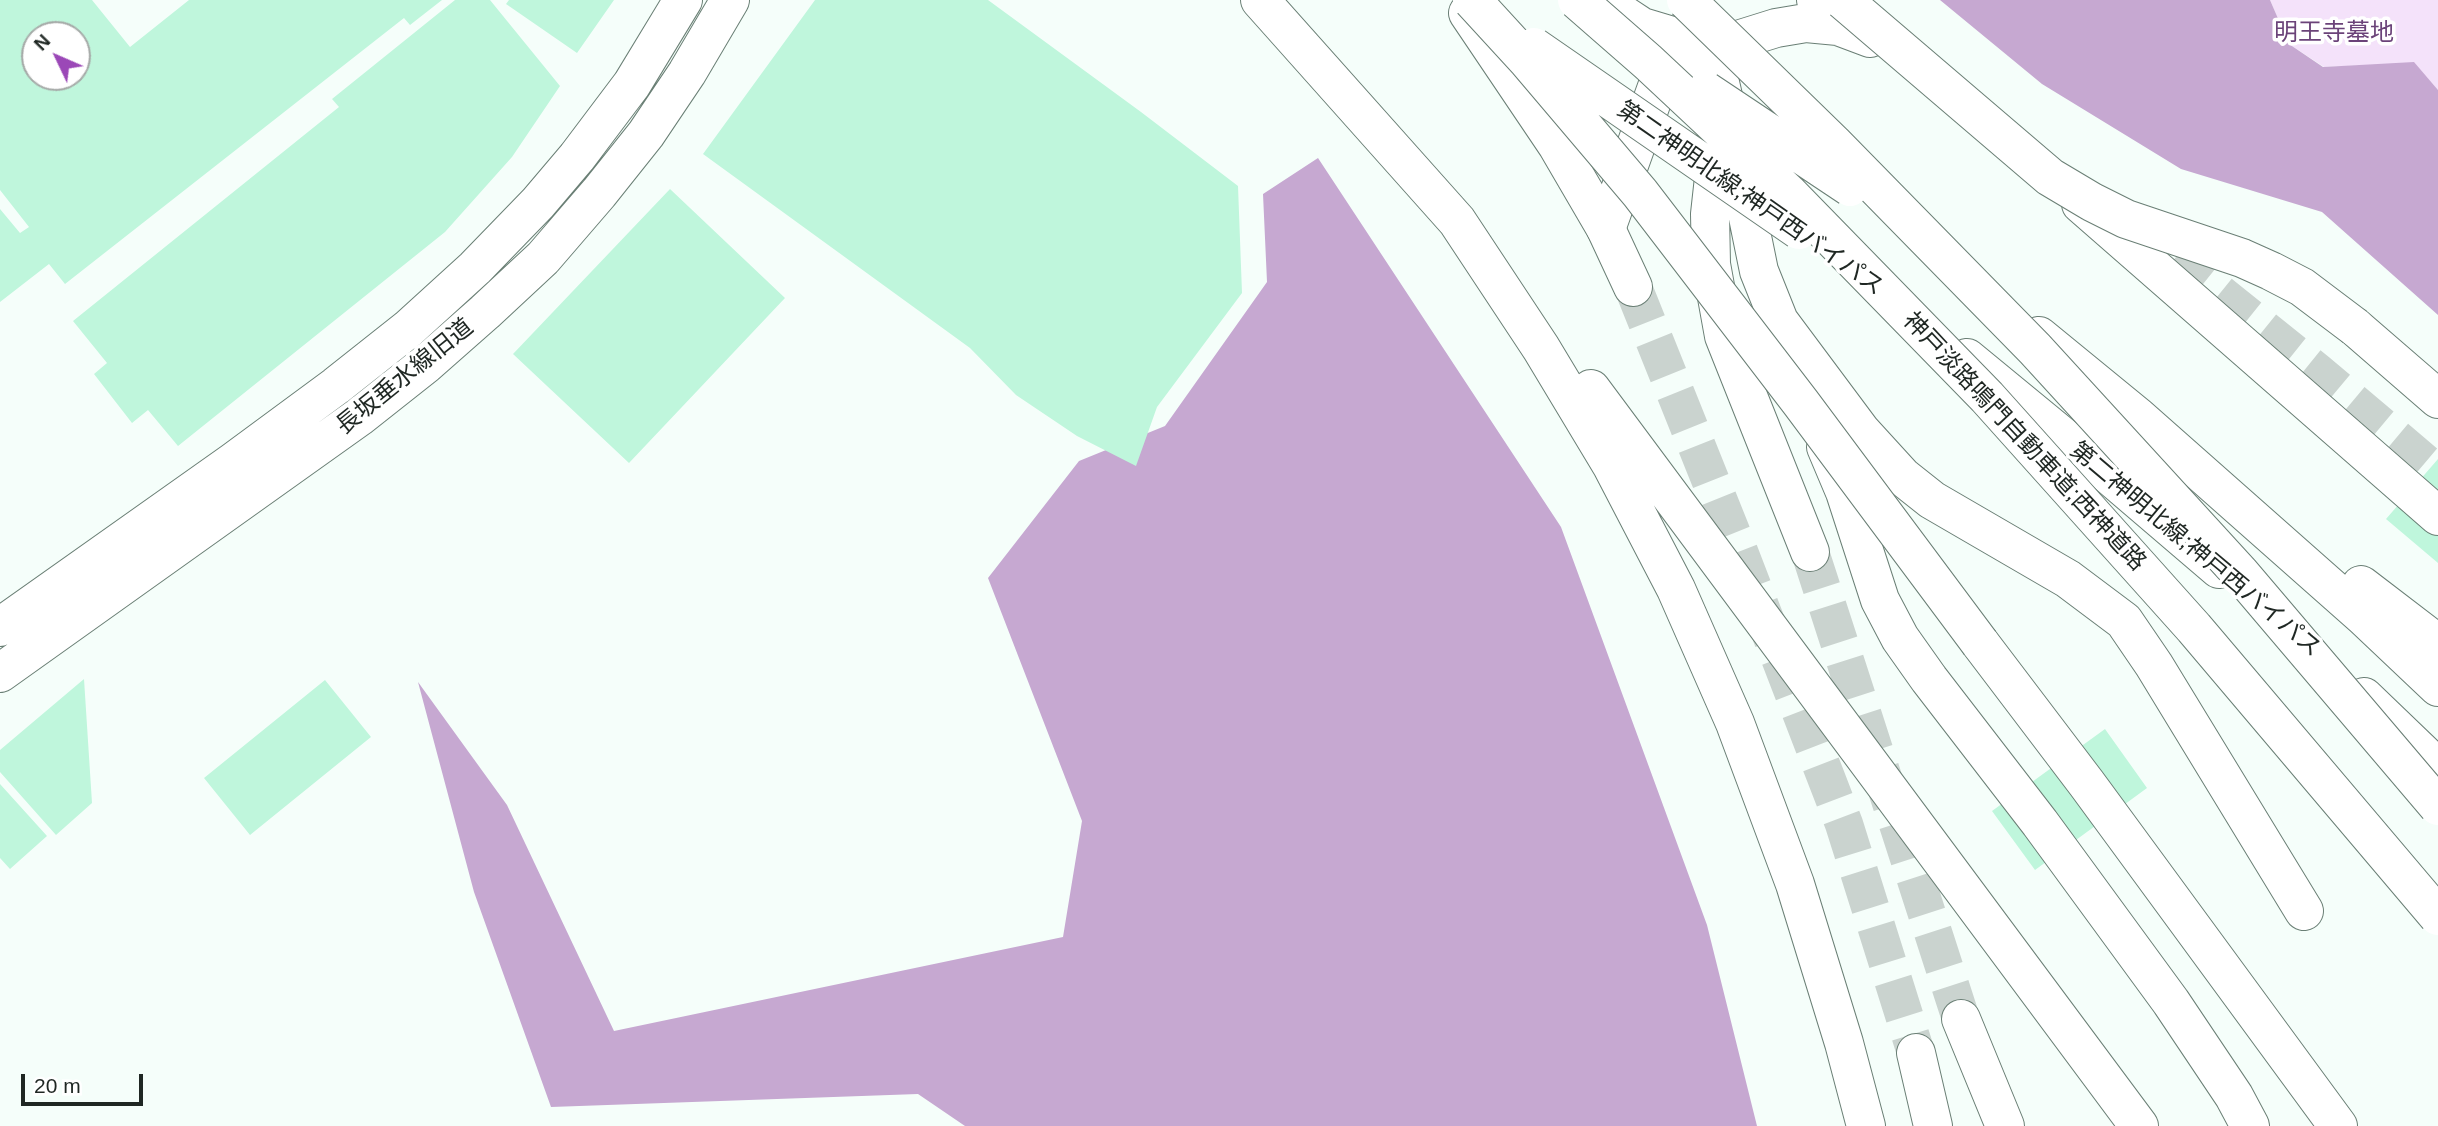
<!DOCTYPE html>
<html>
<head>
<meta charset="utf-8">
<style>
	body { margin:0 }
	#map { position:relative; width:2438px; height:1126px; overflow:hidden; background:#f5fefa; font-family:Helvetica,sans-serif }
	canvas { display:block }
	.north { position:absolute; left:21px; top:21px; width:70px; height:70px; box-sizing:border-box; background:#fff; border:2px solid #a5a9a7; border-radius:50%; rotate:314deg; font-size:19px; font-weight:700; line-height:28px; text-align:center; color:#1f2723 }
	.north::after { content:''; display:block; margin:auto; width:24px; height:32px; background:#9b48b7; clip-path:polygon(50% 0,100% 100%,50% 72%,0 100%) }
	.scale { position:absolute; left:21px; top:1074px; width:122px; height:32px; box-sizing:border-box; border:4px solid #1f2723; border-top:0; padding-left:9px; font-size:21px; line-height:24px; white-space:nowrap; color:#1f2723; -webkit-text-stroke:5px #fff; paint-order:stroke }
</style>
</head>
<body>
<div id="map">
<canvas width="2438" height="1126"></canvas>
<div class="north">N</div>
<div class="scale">20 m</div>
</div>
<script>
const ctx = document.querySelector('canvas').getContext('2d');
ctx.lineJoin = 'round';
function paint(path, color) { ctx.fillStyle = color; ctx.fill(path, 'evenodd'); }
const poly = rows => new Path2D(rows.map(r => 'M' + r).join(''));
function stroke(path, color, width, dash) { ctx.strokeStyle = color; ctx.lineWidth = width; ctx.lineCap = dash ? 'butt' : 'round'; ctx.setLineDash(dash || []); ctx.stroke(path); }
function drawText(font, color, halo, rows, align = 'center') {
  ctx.font = font + ' Helvetica,"Noto Sans JP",sans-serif'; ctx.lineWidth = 7; ctx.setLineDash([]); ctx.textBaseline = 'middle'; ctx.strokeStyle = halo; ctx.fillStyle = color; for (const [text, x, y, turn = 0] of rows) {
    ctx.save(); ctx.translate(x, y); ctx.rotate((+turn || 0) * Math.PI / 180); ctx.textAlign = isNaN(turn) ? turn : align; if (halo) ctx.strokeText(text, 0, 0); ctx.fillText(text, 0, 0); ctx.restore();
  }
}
paint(poly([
	[2270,0,2438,0,2438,90,2414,63,2324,67,2289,44]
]), '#f4e2fa');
paint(poly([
	[1940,0,2270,0,2289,44,2323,67,2414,62,2438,90,2438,315,2322,212,2181,169,2042,84],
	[1318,158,1561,527,1707,925,1757,1126,965,1126,918,1094,551,1107,474,892,418,682,507,805,614,1031,1063,937,1082,821,988,578,1079,461,1165,426,1267,282,1263,194]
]), '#c6a8d1');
paint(poly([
	[0,0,92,0,130,47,189,0,442,0,410,25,404,18,65,284,49,264,0,302,0,209,20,233,29,227,0,190],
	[35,35,77,35,77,77,35,77],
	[455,0,490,0,560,86,512,157,445,232,178,446,148,410,132,423,94,374,107,363,73,321,339,107,332,99],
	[509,0,614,0,577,53,506,4],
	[815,0,988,0,1141,112,1238,186,1242,293,1157,407,1136,466,1077,436,1016,395,970,348,703,154],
	[670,189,785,298,629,463,513,354],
	[2438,459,2438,563,2386,519],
	[84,679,92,803,56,835,0,772,0,750],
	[325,680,371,737,250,835,204,778],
	[2105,729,2147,788,2035,870,1992,811],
	[0,784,47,836,10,869,0,858]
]), '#bff6dc');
stroke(poly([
	[1810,552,1961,1019]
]), '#cad3cf', 38, [38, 19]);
stroke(poly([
	[2131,222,2316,371,2438,474],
	[1633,287,1738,549,1844,824,1916,1053]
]), '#cad3cf', 38, [38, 19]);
const minor = poly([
	[1601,0,1642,27,1712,48],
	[1691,5,1712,48,1723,96,1710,214,1711,264,1724,336,1810,552],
	[1738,168,1759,271,1779,321,1861,431,1903,477,1932,500,2068,579,2124,621,2154,665,2304,911],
	[1606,229,1657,87,1672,70,1687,59,1712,48,1776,28,1806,23,1838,26,1870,38],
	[0,627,233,462,336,386,408,329,475,268,538,203,577,157,632,84,683,0],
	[0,673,359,417,426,364,485,312,543,258,599,193,646,134,687,73,730,0],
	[1961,1019,2005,1126]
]);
const highway = poly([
	[1260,0,1457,221,1541,348,1612,466,1676,589,1735,723,1795,884,1844,1043,1866,1126],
	[1816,0,1871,33],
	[1468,13,1557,145,1606,229,1633,287],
	[2081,204,2438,516],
	[2355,327,2438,399],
	[2039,336,2138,417,2363,616,2438,687],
	[1967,358,2102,469,2219,569],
	[1591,389,2139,1126],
	[1826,447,1845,492,1880,600,1900,638,1929,679,2040,823,2171,1002,2234,1096,2250,1126],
	[2361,585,2438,644],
	[1980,643,2087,784,2338,1126],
	[2364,697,2438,768],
	[1916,1053,1933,1126]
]);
stroke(minor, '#6a7f75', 40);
stroke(highway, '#6a7f75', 40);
stroke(minor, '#fff', 38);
stroke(highway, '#fff', 38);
const highwayBridge = poly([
	[1472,0,1528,61,1640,193,1801,403,1980,643],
	[1577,0,1648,62,1788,193,1987,397,2194,628,2438,916],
	[1686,0,1833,143,2035,349,2240,573,2438,806],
	[1843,0,2050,177,2092,202,2126,219,2242,258,2271,271,2302,287,2355,327],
	[1534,47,1799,230],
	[1706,91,1850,187]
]);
stroke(highwayBridge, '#6a7f75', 40, []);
stroke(highwayBridge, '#fff', 38);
drawText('24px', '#6b4379', '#fff', [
	["明王寺墓地",2334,33]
]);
drawText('24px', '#1f2723', '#fff', [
	["第二神明北線;神戸西バイパス",1750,199,35],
	["長坂垂水線旧道",405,377,-39],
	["神戸淡路鳴門自動車道;西神道路",2024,442,47],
	["第二神明北線;神戸西バイパス",2195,550,40]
]);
</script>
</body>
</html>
